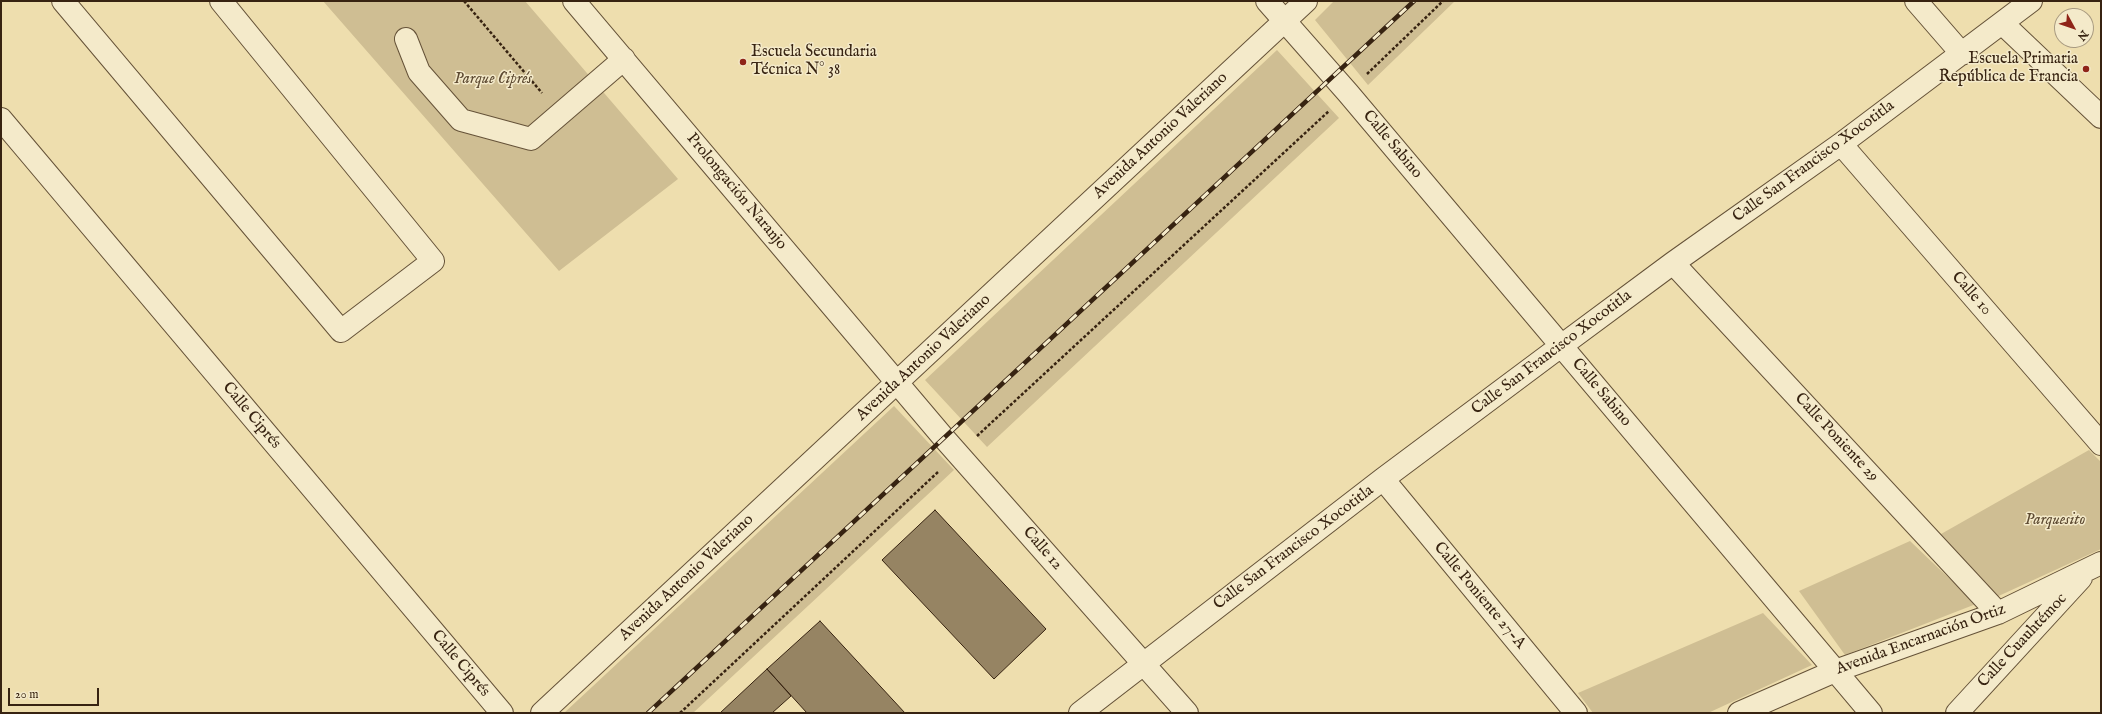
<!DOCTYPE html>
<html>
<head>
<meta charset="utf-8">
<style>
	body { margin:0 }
	#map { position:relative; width:2102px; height:714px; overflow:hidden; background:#eedeae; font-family:"IM FELL English",serif }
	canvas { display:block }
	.frame { position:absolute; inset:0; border:2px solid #372311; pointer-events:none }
	.north { position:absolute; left:2054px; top:8px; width:40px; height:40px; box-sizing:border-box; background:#f4eaca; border:1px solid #a89a80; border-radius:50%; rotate:130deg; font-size:11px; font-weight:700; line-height:16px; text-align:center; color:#372311 }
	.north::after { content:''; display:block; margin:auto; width:14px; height:18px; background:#8f2418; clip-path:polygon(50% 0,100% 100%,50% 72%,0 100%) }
	.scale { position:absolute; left:8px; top:688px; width:91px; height:18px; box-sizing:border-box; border:2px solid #372311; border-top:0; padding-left:5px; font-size:12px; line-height:14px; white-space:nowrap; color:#372311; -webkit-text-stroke:3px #f4eaca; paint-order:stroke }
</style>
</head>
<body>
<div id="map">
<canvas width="2102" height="714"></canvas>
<div class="frame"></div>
<div class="north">N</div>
<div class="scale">20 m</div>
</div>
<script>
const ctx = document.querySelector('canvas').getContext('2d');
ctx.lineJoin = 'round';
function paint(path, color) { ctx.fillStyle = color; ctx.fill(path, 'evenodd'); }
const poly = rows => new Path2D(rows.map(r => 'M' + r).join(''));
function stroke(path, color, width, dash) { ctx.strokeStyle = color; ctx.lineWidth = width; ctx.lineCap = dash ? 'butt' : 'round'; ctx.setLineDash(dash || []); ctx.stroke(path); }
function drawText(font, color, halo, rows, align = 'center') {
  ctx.font = font + ' "IM FELL English",serif'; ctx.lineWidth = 3; ctx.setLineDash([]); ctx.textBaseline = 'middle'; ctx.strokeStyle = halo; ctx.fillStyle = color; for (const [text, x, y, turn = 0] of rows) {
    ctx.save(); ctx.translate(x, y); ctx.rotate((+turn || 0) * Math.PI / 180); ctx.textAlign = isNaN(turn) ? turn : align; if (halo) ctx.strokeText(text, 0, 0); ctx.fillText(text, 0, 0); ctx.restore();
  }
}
paint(poly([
	[323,1,525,1,678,179,559,271],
	[1334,1,1455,1,1368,85,1315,20],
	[1277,50,1339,118,987,447,925,380],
	[894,406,954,470,693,713,564,713],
	[2089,450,2101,462,2101,549,1992,599,1934,538],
	[1910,541,1976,604,1845,655,1799,591],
	[1763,613,1812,665,1708,713,1593,713,1578,693]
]), '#cfbe93');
const building = poly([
	[935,510,1046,629,994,679,882,560,935,510],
	[820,621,905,713,807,713,767,669,820,621],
	[767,669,791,696,772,713,720,713,767,669]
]);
paint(building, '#968463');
stroke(building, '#372311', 1);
const minor = poly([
	[63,1,341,331,433,261,221,1],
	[574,1,943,437,1187,713],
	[1267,1,1348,93,1871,713],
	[1916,1,1962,54],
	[2002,23,2101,117],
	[406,39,419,72,461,120,531,139,624,59],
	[1,119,502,713],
	[1841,144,2101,444],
	[1673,263,1998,613],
	[1383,479,1576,713],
	[542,713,1306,1],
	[1080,713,1383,479,1561,346,1673,263,1841,144,2031,1],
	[1739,713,1835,671,1998,613,2101,563],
	[1957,713,2081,578]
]);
stroke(minor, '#655238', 24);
stroke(poly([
	[464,1,542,93],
	[1367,74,1443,1],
	[977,436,1329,111],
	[680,713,938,472]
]), '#372311', 2.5, [3, 2]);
stroke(minor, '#f4eaca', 22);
const rail = poly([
	[648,713,1414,1]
]);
stroke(rail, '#372311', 4.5);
stroke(rail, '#f4eaca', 3, [9]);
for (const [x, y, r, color] of [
	[743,62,4,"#8f2418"],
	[2086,69,4,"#8f2418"]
]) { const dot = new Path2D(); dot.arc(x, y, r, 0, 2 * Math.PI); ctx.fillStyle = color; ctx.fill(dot); stroke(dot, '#f4eaca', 1.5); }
drawText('16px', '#372311', '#f4eaca', [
	["Escuela Secundaria",751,53],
	["Técnica N° 38",751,71],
	["Escuela Primaria",2078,60,"right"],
	["República de Francia",2078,78,"right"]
], 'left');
drawText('italic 16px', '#5d4a32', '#f4eaca', [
	["Parque Ciprés",493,80],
	["Parquesito",2055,521]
]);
drawText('16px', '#372311', '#f4eaca', [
	["Avenida Antonio Valeriano",1161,136,-43],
	["Calle Sabino",1392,145,50],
	["Calle San Francisco Xocotitla",1814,162,-36],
	["Prolongación Naranjo",736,192,50],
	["Calle 10",1971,294,49],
	["Calle San Francisco Xocotitla",1552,353,-37],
	["Avenida Antonio Valeriano",924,358,-43],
	["Calle Sabino",1601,393,50],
	["Calle Ciprés",251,416,50],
	["Calle Poniente 29",1836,438,47],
	["Calle San Francisco Xocotitla",1294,548,-37],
	["Calle 12",1042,549,49],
	["Avenida Antonio Valeriano",687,578,-43],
	["Calle Poniente 27-A",1479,596,50],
	["Avenida Encarnación Ortiz",1921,640,-20],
	["Calle Cuauhtémoc",2023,641,-47],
	["Calle Ciprés",460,664,50]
]);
</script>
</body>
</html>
